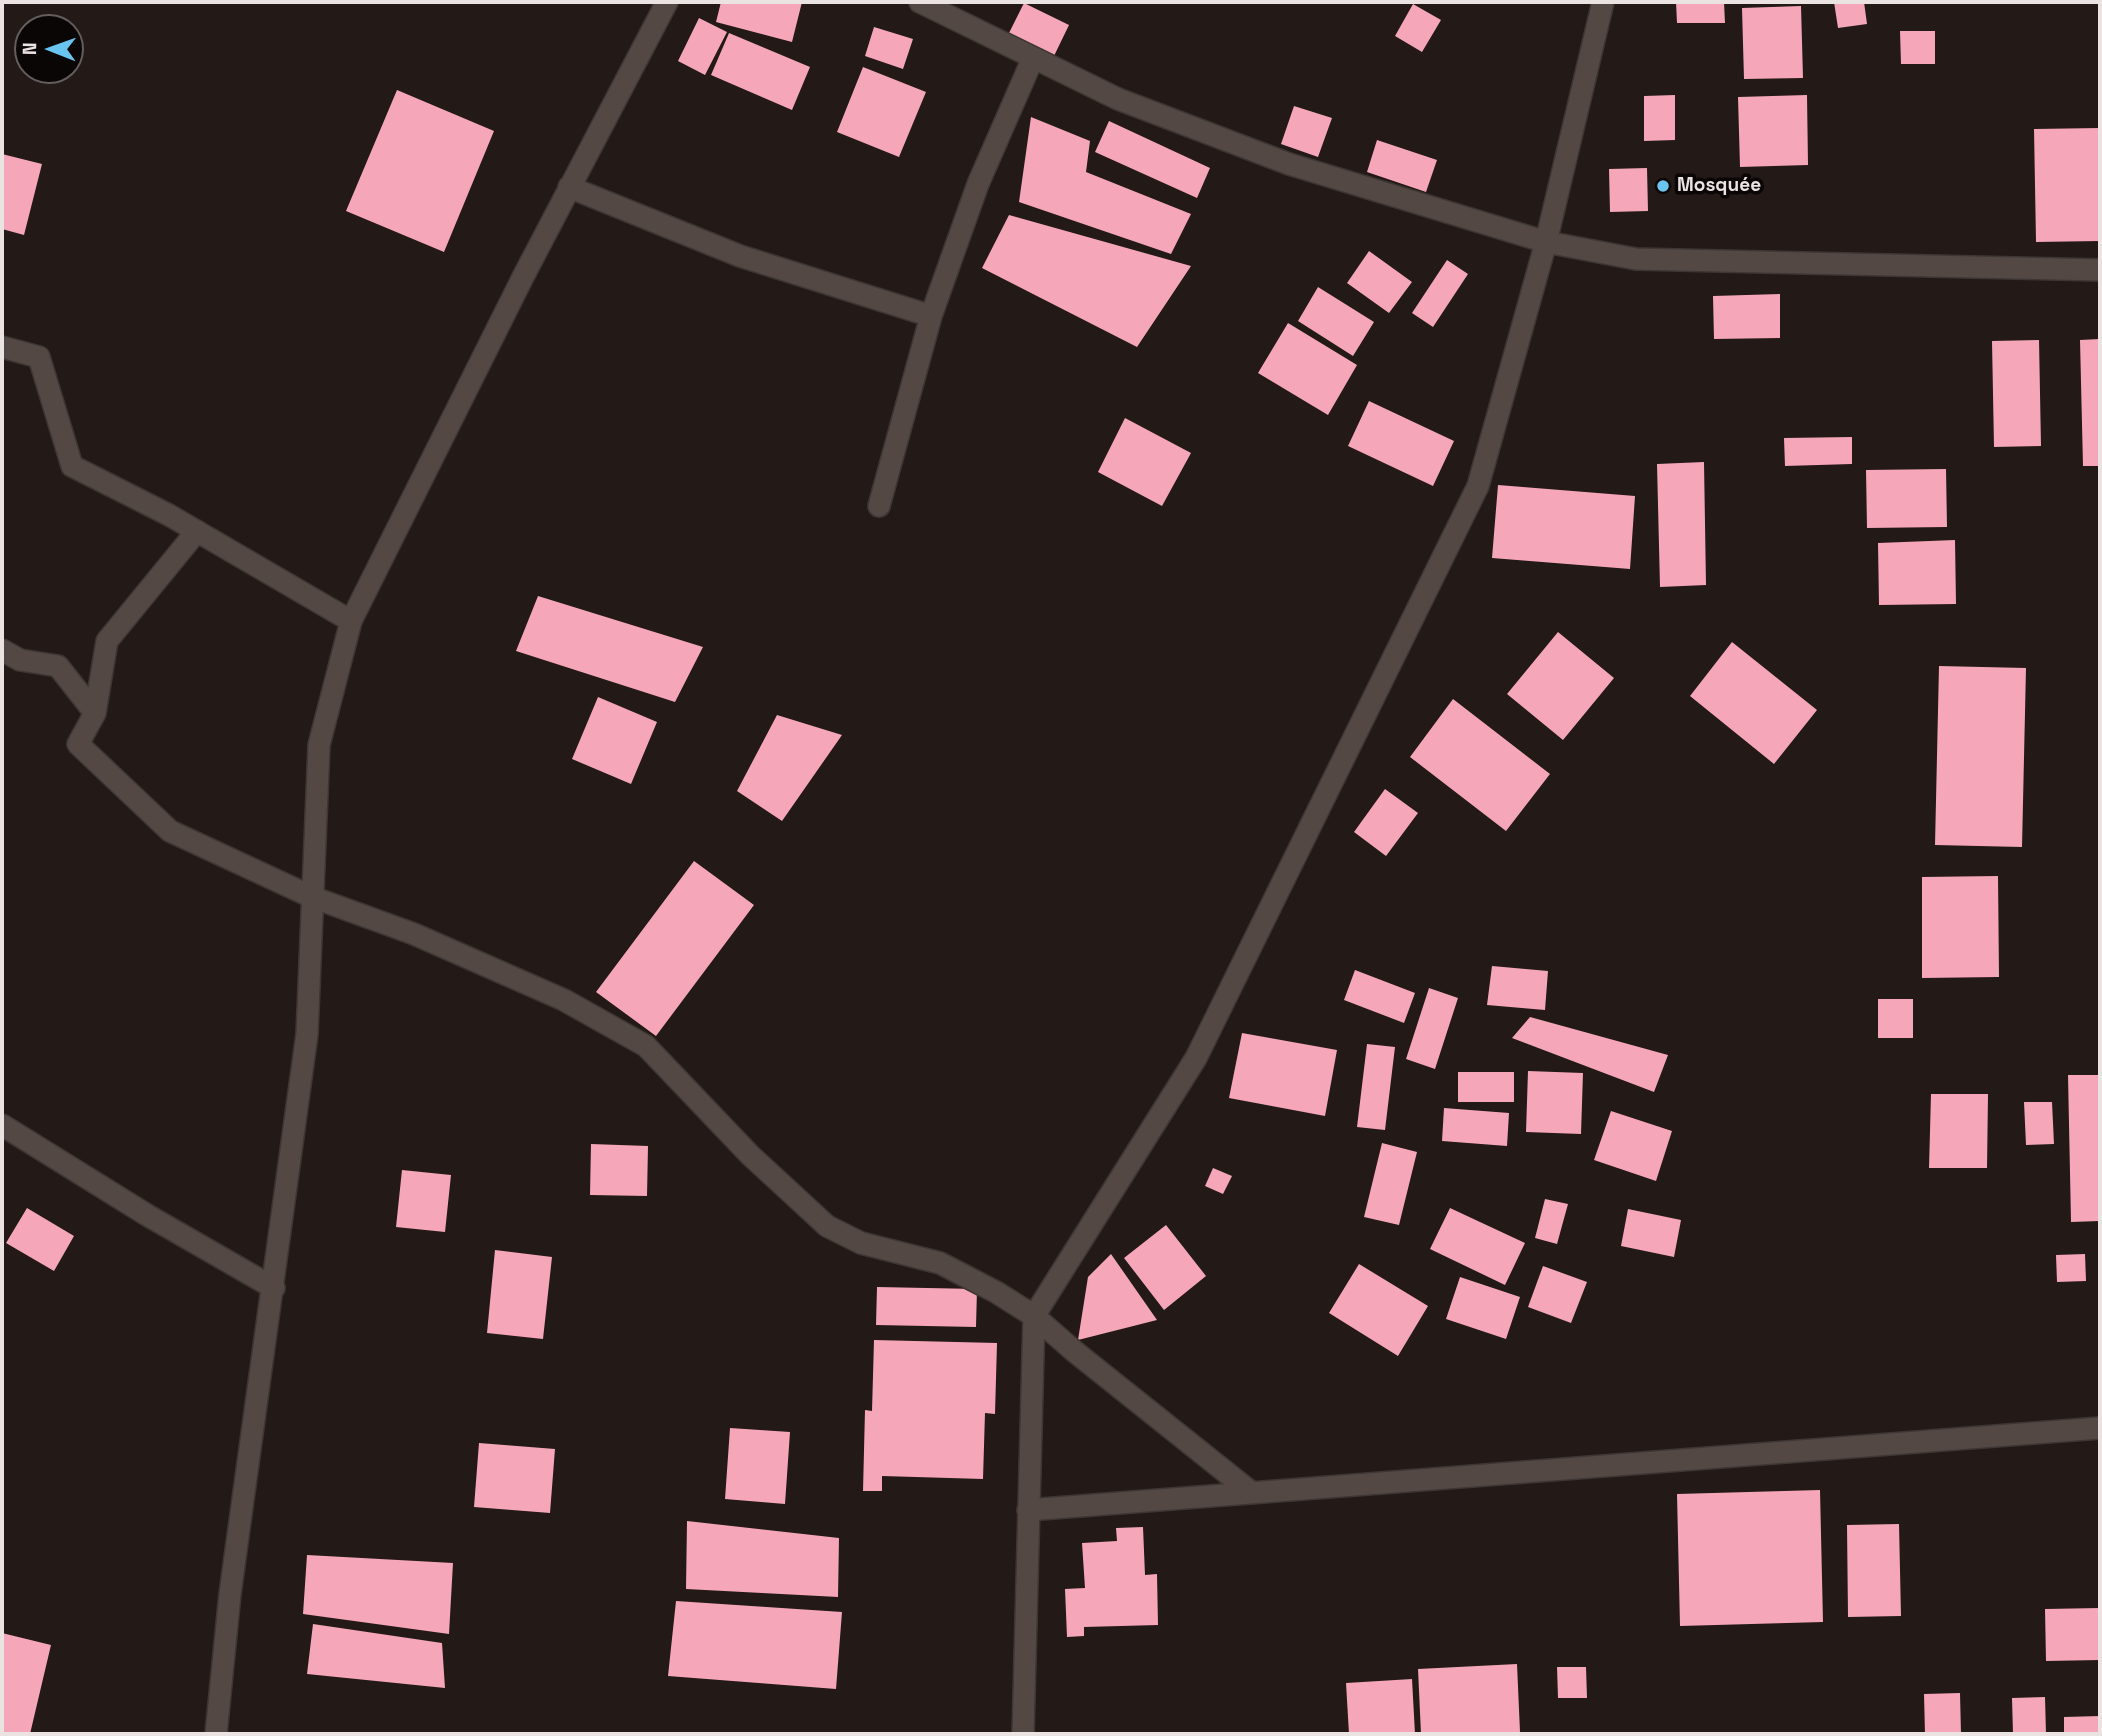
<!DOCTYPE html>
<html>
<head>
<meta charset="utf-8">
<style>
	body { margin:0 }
	#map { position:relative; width:2102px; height:1736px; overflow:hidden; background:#231916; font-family:"Space Grotesk",sans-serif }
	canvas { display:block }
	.frame { position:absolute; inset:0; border:4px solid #eae3e1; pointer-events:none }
	.north { position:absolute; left:14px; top:14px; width:70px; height:70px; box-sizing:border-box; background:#090605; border:2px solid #635e5d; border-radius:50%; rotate:271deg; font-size:19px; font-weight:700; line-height:28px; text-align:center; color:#eae3e1 }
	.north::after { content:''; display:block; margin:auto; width:24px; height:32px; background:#69c4f0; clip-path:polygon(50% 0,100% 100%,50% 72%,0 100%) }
</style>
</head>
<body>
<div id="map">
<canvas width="2102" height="1736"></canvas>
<div class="frame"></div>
<div class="north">N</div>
</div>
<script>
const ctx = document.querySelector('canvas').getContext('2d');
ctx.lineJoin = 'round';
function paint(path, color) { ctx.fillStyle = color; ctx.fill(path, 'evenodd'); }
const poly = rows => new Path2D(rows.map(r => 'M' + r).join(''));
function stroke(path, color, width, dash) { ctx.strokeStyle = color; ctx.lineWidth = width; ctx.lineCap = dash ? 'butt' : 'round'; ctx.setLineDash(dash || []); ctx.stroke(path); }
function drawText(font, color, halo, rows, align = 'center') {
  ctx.font = font + ' "Space Grotesk",sans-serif'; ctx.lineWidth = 7; ctx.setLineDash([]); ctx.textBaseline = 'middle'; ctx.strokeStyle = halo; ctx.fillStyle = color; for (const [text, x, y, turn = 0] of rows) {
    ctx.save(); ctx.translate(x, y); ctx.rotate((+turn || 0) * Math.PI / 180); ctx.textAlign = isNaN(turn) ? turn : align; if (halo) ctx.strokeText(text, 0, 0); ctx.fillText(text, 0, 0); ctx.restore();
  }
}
paint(poly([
	[721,2,802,2,792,42,716,22],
	[1676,2,1724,2,1725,23,1677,23],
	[1834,2,1864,2,1867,24,1838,28],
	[1024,3,1069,25,1054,56,1008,35],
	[1413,4,1441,20,1422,52,1395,36],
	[1801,6,1803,78,1744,79,1742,8],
	[699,18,727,32,705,75,678,61],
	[874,27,913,39,903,69,865,56],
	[1900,31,1935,31,1935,64,1901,64],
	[729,33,810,67,792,110,711,75],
	[863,67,926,92,899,157,837,132],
	[397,90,494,131,444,252,346,211],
	[1675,95,1675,140,1644,141,1644,96],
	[1807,95,1808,165,1740,167,1738,97],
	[1294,106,1332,118,1318,157,1281,144],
	[1031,117,1090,141,1086,172,1191,214,1171,254,1019,202],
	[1109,121,1210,168,1197,198,1095,152],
	[2100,128,2100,241,2036,242,2034,129],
	[1377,140,1437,160,1426,192,1367,172],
	[2,154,42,164,24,235,2,229],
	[1647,168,1648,211,1610,212,1609,169],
	[1009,215,1191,266,1137,347,982,268],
	[1369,251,1412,282,1389,313,1347,283],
	[1447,260,1468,274,1433,327,1412,313],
	[1318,287,1374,322,1353,356,1298,321],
	[1780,294,1780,338,1714,339,1713,296],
	[1288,323,1357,365,1328,415,1258,373],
	[2100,339,2100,466,2083,466,2080,340],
	[2039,340,2041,446,1994,447,1992,341],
	[1369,401,1454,441,1433,486,1348,446],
	[1125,418,1191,453,1162,506,1098,472],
	[1852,437,1852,464,1785,466,1784,438],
	[1704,462,1706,585,1660,587,1657,464],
	[1946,469,1947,527,1867,528,1866,470],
	[1498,485,1635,496,1630,569,1492,558],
	[1955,540,1956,604,1879,605,1878,543],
	[538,596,703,647,675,702,516,651],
	[1558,632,1614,678,1563,740,1507,694],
	[1732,642,1817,710,1774,764,1690,696],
	[1939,666,2026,668,2022,847,1935,845],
	[598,697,657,722,631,784,572,759],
	[1453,699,1550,774,1506,831,1410,757],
	[777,715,842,735,782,821,737,791],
	[1385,789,1418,813,1386,856,1354,832],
	[694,861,754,905,656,1036,596,992],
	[1998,876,1999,977,1922,978,1922,877],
	[1492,966,1548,971,1545,1010,1487,1005],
	[1355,970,1415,993,1404,1023,1344,1000],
	[1429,988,1458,998,1435,1069,1406,1059],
	[1878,999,1913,999,1913,1038,1878,1038],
	[1530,1017,1668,1055,1654,1092,1512,1038],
	[1242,1033,1337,1050,1325,1116,1229,1098],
	[1367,1044,1395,1047,1385,1130,1357,1127],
	[1528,1071,1583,1073,1581,1134,1526,1132],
	[1458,1072,1514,1072,1514,1102,1458,1102],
	[2068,1075,2100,1075,2100,1221,2071,1222],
	[1931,1094,1988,1094,1987,1168,1929,1168],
	[2024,1102,2052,1102,2054,1144,2026,1145],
	[1444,1108,1509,1113,1507,1146,1442,1141],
	[1611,1111,1672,1131,1656,1181,1594,1160],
	[1382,1143,1417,1152,1399,1225,1364,1217],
	[591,1144,648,1146,647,1196,590,1195],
	[1213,1168,1232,1176,1223,1194,1205,1186],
	[402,1170,451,1175,445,1232,396,1227],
	[1545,1199,1568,1204,1557,1244,1535,1238],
	[27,1208,74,1236,54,1271,6,1243],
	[1450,1208,1525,1243,1505,1285,1430,1249],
	[1628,1209,1681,1220,1674,1257,1621,1246],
	[1166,1225,1206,1276,1164,1310,1124,1258],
	[495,1250,552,1257,543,1339,487,1333],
	[1111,1254,1157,1320,1078,1340,1088,1277],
	[2085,1254,2086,1281,2057,1282,2056,1255],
	[1359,1264,1428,1306,1398,1356,1329,1313],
	[1543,1266,1587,1282,1571,1323,1528,1307],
	[1460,1277,1520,1297,1506,1339,1446,1319],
	[877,1287,977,1289,976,1327,876,1325],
	[874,1340,997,1343,995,1414,985,1413,983,1479,882,1476,882,1491,863,1491,865,1410,872,1411],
	[730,1428,790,1432,785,1504,725,1499],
	[479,1443,555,1449,550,1513,474,1507],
	[1820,1490,1823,1622,1680,1626,1677,1494],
	[687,1521,839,1538,838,1597,686,1589],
	[1899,1524,1901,1616,1848,1617,1847,1525],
	[1143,1527,1145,1575,1157,1574,1158,1625,1084,1627,1084,1636,1067,1637,1065,1589,1085,1588,1082,1543,1117,1541,1116,1528],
	[307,1555,453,1563,449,1634,303,1614],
	[676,1601,842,1612,836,1689,668,1676],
	[2100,1608,2100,1660,2046,1661,2045,1609],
	[313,1624,442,1643,445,1688,307,1674],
	[2,1633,51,1645,30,1734,2,1734],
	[1517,1664,1520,1732,1421,1734,1418,1669],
	[1557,1667,1586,1667,1587,1698,1558,1698],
	[1412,1679,1415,1734,1349,1734,1346,1683],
	[1960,1693,1961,1734,1925,1734,1924,1694],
	[2045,1697,2046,1734,2013,1734,2012,1698],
	[2100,1716,2100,1734,2064,1734,2064,1717]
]), '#f5a7b9');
const minor = poly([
	[920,2,1118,99,1289,164,1546,242,1636,259,2100,270],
	[569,187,740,256,931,316],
	[2,347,39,357,72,466,169,515,351,621],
	[879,506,931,316,978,184,1033,58],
	[197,531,107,641,95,713,78,744,170,831,312,897,414,934,564,1000,646,1046,750,1155,827,1226,861,1243,940,1263,996,1292,1034,1316,1074,1351,1252,1493],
	[2,650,20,660,58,666,95,713],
	[2,1125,147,1215,274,1288],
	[1028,1510,2100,1428],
	[216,1734,230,1594,307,1034,319,745,351,621,524,275,667,2],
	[1023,1734,1034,1316,1196,1058,1478,486,1546,242,1603,2]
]);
stroke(minor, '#3d3634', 24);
stroke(minor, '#544844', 21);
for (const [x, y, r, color] of [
	[1663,186,7,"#69c4f0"]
]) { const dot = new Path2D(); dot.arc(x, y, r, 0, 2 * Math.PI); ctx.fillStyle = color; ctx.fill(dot); stroke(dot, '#090605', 2.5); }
drawText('bold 19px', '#eae3e1', '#090605', [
	["Mosquée",1677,186]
], 'left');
</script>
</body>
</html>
